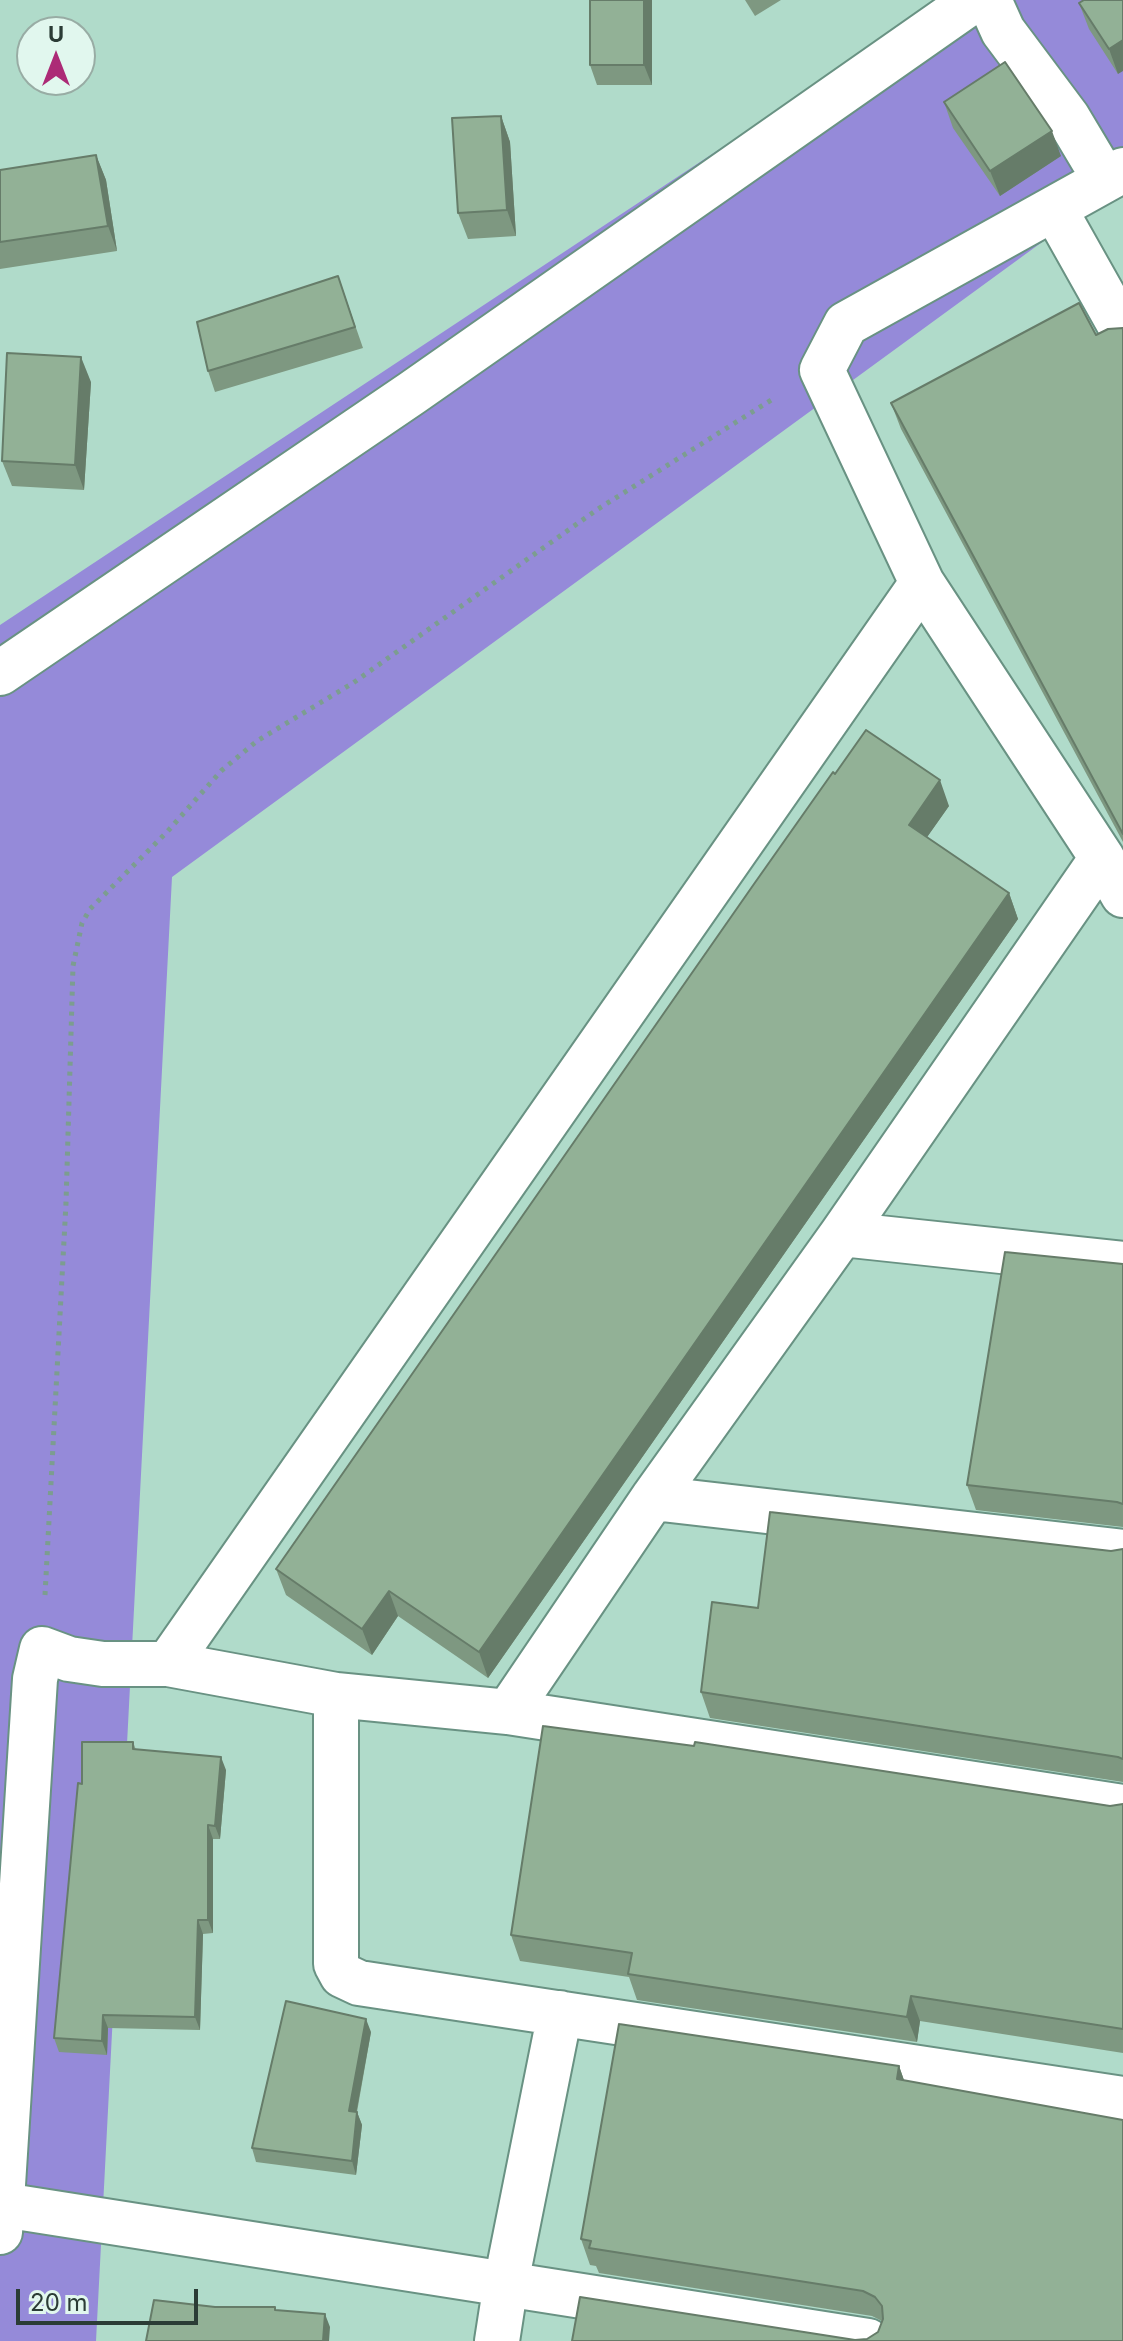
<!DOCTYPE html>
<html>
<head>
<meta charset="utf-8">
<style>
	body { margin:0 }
	#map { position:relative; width:1123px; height:2341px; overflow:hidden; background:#b0dbca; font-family:Inter,sans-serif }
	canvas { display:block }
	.north { position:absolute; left:16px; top:16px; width:80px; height:80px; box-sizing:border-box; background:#e1f7ee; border:2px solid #98aca4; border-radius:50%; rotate:0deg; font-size:22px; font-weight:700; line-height:32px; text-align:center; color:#2b3c36 }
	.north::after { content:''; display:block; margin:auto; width:28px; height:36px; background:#ac2a76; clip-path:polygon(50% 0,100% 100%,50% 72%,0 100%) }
	.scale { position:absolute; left:16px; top:2289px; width:182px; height:36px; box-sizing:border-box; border:4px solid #2b3c36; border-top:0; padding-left:10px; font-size:24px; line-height:28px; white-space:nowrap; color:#2b3c36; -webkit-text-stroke:6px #e1f7ee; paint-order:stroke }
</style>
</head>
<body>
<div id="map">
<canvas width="1123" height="2341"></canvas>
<div class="north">U</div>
<div class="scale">20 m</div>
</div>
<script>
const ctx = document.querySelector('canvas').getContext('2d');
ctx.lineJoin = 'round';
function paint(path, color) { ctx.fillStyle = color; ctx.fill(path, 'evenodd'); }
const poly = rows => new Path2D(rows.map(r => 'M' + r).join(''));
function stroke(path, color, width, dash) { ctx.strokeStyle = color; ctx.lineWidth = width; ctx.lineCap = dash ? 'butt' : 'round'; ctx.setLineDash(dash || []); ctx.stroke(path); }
paint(poly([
	[945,0,1123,0,1123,183,172,877,96,2341,0,2341,0,625]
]), '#958ad9');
const minor = poly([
	[989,0,1003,31,1068,118,1105,180],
	[1123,170,846,324,822,370,922,583,1102,858,1123,895],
	[1055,210,1123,331],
	[0,673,412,393,974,0],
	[842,1234,1123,1264],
	[653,1498,1123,1552],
	[168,1664,922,583],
	[336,1695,336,1964,342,1975,359,1983,1123,2099],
	[508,1712,653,1498,842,1234,1102,858],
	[3,2205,868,2341],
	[0,2232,35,1679,42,1649,69,1659,103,1664,168,1664,336,1695,508,1712,1123,1807],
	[497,2341,506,2283,560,2013]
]);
stroke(minor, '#699283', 48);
stroke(poly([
	[45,1595,66,1203,73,966,82,923,90,909,167,832,221,771,257,741,353,683,598,509,776,397]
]), '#7c9d90', 5, [4, 6]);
stroke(minor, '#fff', 44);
paint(poly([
	[652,0,652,85,597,85,590,65],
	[745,0,781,0,755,16],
	[1123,0,1118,74,1089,29,1079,3],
	[944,102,1061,156,1000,196,953,128],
	[501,116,510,142,516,236,468,239,458,213],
	[96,155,106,180,117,251,0,269,0,170],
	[338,276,363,348,215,392,208,371],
	[1123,328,1123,842,901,429,891,403,1096,335],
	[91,382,84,490,12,486,2,461],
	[835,774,949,806,927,837,1009,893,1018,919,488,1678,398,1616,372,1655,286,1595,276,1569],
	[1123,1264,1123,1527,976,1510,967,1485],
	[1123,1549,1123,1782,710,1718,701,1692,758,1608],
	[133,1742,136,1750,226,1770,220,1839,213,1839,213,1933,203,1934,200,2030,108,2028,107,2055,59,2052,54,2038,82,1784],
	[1123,1804,1123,2053,920,2021,917,2042,637,2000,629,1977,520,1961,511,1935,1110,1806],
	[371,2032,357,2112,362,2125,356,2175,256,2162,252,2148],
	[899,2066,904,2080,1123,2341,855,2340,867,2339,878,2332,882,2321,872,2316,599,2273,596,2266,590,2265,581,2239]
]), '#7e9881');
paint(poly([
	[644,0,652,0,652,85,644,65],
	[1123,40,1123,71,1118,74,1109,49],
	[501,116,510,142,516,236,507,210],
	[1052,131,1061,156,1000,196,990,171],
	[96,155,106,180,117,251,108,226],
	[81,357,91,382,84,490,75,465],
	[940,780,949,806,918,850,909,825],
	[1009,893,1018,919,488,1678,479,1652],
	[389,1591,398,1616,372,1655,362,1629],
	[221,1757,226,1770,220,1839,215,1826],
	[208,1825,213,1839,213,1933,208,1920],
	[198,1920,203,1934,200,2030,195,2017],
	[911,1996,920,2021,917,2042,907,2017],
	[103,2015,108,2028,107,2055,102,2041],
	[366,2019,371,2032,354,2125,349,2111],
	[899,2066,908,2092,897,2079],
	[357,2112,362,2125,356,2175,352,2161],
	[325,2314,330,2327,329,2341,323,2341]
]), '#667c69');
const building = poly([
	[590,0,644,0,644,65,590,65,590,0],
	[1084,0,1123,0,1123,40,1109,49,1079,3,1084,0],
	[1005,62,1052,131,990,171,944,102,1005,62],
	[501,116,507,210,458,213,452,118,501,116],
	[96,155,108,226,0,242,0,170,96,155],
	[338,276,355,327,208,371,197,322,338,276],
	[1079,303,1096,335,1108,329,1123,328,1123,834,891,403,1079,303],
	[7,353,81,357,75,465,2,461,7,353],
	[866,730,940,780,909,825,1009,893,479,1652,389,1591,362,1629,276,1569,754,884,833,772,835,774,866,730],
	[1005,1252,1123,1264,1123,1504,1117,1502,967,1485,1005,1252],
	[770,1512,1111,1551,1123,1549,1123,1759,1118,1757,701,1692,712,1602,758,1608,770,1512],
	[543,1726,694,1746,695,1742,1110,1806,1123,1804,1123,2029,911,1996,907,2017,628,1974,632,1953,511,1935,543,1726],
	[82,1742,133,1742,133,1749,221,1757,215,1826,208,1825,208,1920,198,1920,195,2017,103,2015,102,2041,54,2038,78,1783,82,1784,82,1742],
	[286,2001,366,2019,349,2111,357,2112,352,2161,252,2148,286,2001],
	[619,2024,899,2066,897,2079,1123,2120,1123,2341,572,2341,580,2297,855,2340,867,2339,878,2332,883,2319,882,2306,875,2297,863,2291,589,2248,591,2241,581,2239,619,2024],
	[154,2300,215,2307,275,2307,275,2310,325,2314,323,2341,146,2341,154,2300]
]);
paint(building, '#92b196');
stroke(building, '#667c69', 2);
</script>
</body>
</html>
